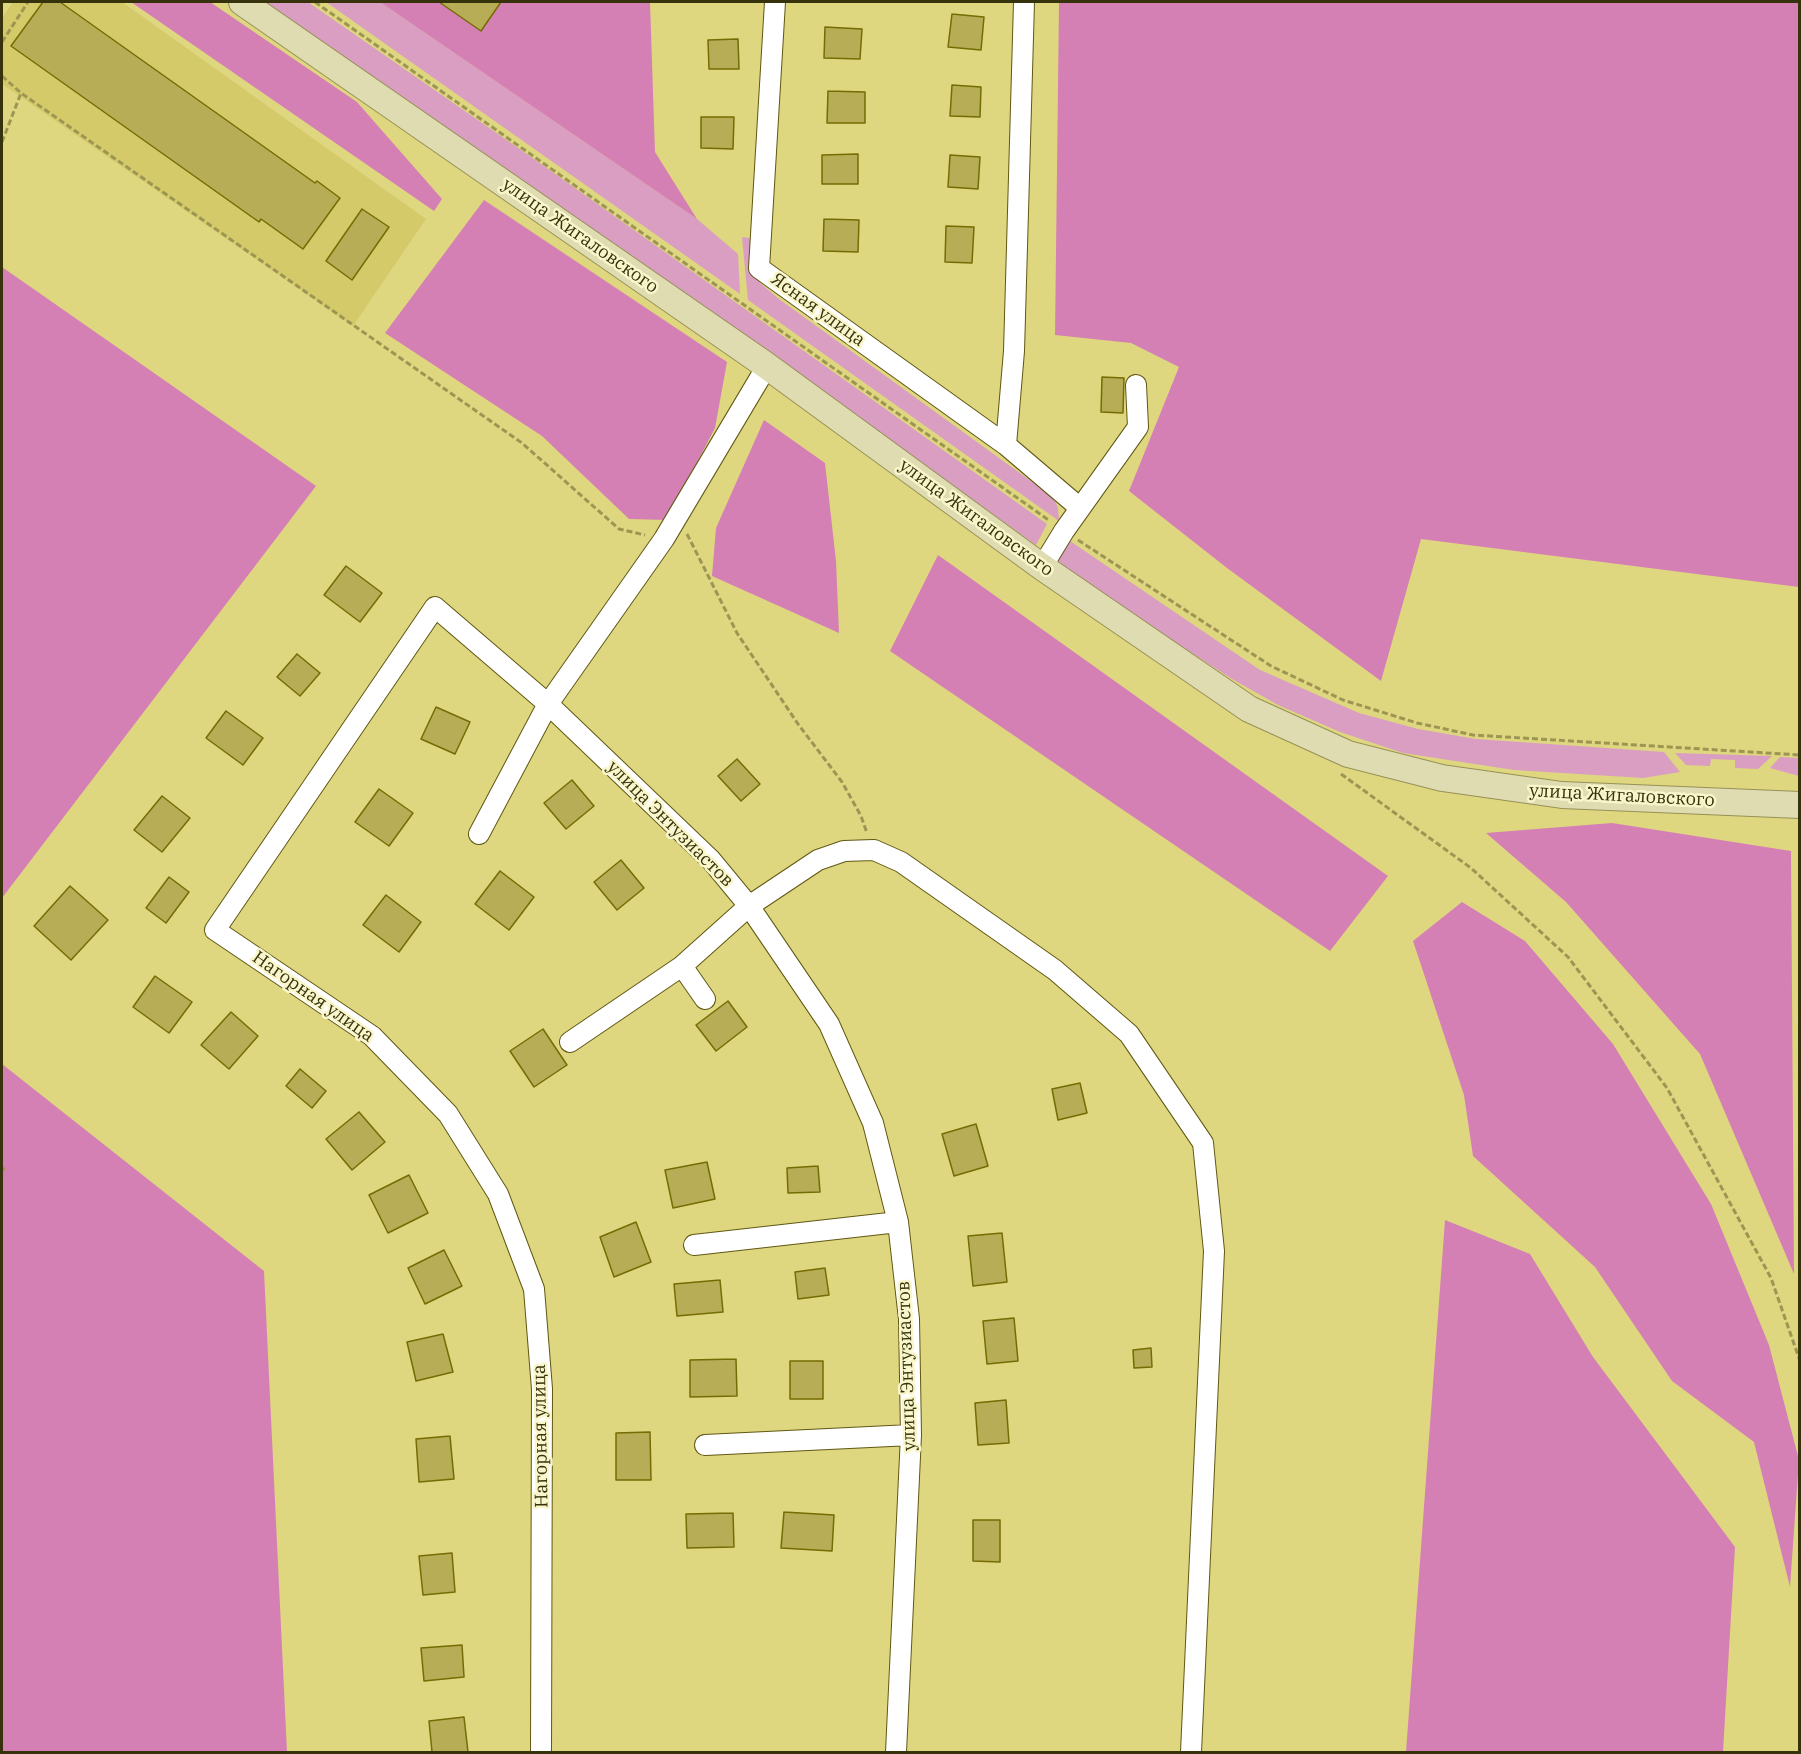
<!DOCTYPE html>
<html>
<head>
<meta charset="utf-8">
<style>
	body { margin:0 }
	#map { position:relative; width:1801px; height:1754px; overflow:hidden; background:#dfd680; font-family:"IBM Plex Serif",serif }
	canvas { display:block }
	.frame { position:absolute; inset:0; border:3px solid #35320c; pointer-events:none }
</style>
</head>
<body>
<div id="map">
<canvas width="1801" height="1754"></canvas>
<div class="frame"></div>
</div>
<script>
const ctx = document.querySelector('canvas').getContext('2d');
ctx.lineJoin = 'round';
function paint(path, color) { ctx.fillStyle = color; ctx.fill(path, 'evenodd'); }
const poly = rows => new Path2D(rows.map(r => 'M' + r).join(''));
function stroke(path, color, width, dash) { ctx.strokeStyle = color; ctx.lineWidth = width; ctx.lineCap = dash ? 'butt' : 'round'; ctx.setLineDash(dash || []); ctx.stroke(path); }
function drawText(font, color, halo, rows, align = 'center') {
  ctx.font = font + ' "IBM Plex Serif",serif'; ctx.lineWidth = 5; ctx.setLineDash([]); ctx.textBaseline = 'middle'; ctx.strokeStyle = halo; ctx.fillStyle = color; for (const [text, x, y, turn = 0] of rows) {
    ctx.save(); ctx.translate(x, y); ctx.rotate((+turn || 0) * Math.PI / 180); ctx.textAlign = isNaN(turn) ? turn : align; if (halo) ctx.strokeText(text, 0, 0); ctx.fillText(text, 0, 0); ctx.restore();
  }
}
paint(poly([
	[13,2,122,2,426,219,353,326,2,84,2,18]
]), '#d4ca6a');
paint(poly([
	[266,2,308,2,544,166,1047,524,1036,545,779,361,466,144],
	[326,2,380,2,697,219,738,254,740,294],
	[742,237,755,239,754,270,760,283,779,299,1053,497,1058,508,1059,521,748,300],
	[1067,539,1260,670,1359,713,1418,729,1476,739,1664,752,1680,772,1643,778,1514,770,1403,753,1340,732,1278,705,1232,679,1058,567,1055,558],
	[1675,753,1772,756,1758,769,1735,768,1735,760,1711,759,1710,766,1686,765],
	[1780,757,1799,758,1799,776,1770,768]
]), '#d99ec1');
paint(poly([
	[131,2,210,2,357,102,442,199,434,211],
	[380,2,650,2,655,152,697,219],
	[1059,2,1799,2,1799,587,1421,539,1381,681,1227,568,1129,491,1179,367,1131,343,1055,335],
	[484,200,727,362,715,428,667,520,629,519,542,436,385,333],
	[2,267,316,486,2,898],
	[764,420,825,463,836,561,839,633,712,576,716,528],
	[938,555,1388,876,1330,951,890,651],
	[1612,823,1791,851,1794,1274,1700,1054,1566,902,1486,833],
	[1462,902,1525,941,1613,1044,1711,1204,1769,1345,1799,1460,1790,1587,1754,1442,1672,1381,1595,1267,1473,1156,1464,1095,1413,941],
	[2,1064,264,1271,287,1752,2,1752],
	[1445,1220,1530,1254,1593,1357,1735,1547,1723,1752,1406,1752]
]), '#d580b4');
const building = poly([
	[43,2,60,2,315,183,317,181,340,198,303,249,261,219,259,222,11,46,43,2],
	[439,2,501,2,481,31,439,2],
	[952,14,984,17,981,50,948,47,952,14],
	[825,27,862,29,860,59,824,58,825,27],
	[738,39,739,69,709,69,708,40,738,39],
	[952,85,981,87,980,117,950,116,952,85],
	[828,91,865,92,865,123,827,123,828,91],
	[701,117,734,117,733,149,701,148,701,117],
	[858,154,858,184,822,184,822,155,858,154],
	[950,155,980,157,978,189,948,187,950,155],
	[362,209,389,227,352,280,326,261,362,209],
	[824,219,859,220,858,252,823,251,824,219],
	[946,226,974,227,972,263,945,262,946,226],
	[1102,377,1124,378,1123,413,1101,412,1102,377],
	[346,566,382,593,360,622,324,595,346,566],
	[297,654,320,673,300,696,277,677,297,654],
	[436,707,470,722,455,754,421,739,436,707],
	[226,711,263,738,243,765,206,738,226,711],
	[737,759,760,784,741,801,718,776,737,759],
	[572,780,594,806,566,829,544,803,572,780],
	[379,789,413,813,389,846,355,822,379,789],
	[162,796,190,818,162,852,134,830,162,796],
	[621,860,644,888,617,910,594,882,621,860],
	[500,871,534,897,509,930,475,904,500,871],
	[169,877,189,892,166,923,146,908,169,877],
	[70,886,108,920,71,960,34,926,70,886],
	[386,895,421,922,399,952,363,925,386,895],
	[155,976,192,1002,169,1033,133,1007,155,976],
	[728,1001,747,1027,716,1051,696,1025,728,1001],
	[231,1012,258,1036,229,1069,201,1045,231,1012],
	[543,1029,567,1065,534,1087,510,1051,543,1029],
	[300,1069,326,1091,312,1108,286,1086,300,1069],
	[1080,1083,1087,1113,1058,1120,1052,1089,1080,1083],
	[359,1112,385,1142,352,1170,326,1139,359,1112],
	[976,1124,988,1166,954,1176,942,1134,976,1124],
	[707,1162,715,1199,673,1208,665,1170,707,1162],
	[818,1166,820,1192,788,1193,787,1168,818,1166],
	[409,1175,428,1213,388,1233,369,1195,409,1175],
	[636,1222,651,1262,614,1277,600,1237,636,1222],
	[1002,1233,1007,1282,973,1286,968,1236,1002,1233],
	[444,1250,462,1286,425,1304,408,1268,444,1250],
	[825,1268,829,1295,798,1299,795,1272,825,1268],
	[720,1280,723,1312,677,1316,674,1284,720,1280],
	[1014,1318,1018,1361,987,1364,983,1321,1014,1318],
	[443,1334,453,1372,416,1381,407,1342,443,1334],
	[1151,1348,1152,1367,1134,1368,1133,1350,1151,1348],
	[736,1359,737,1396,690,1397,690,1360,736,1359],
	[790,1361,823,1361,823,1399,790,1399,790,1361],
	[1006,1400,1009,1443,978,1445,975,1403,1006,1400],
	[650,1432,651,1480,616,1480,616,1433,650,1432],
	[450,1436,454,1479,419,1482,416,1439,450,1436],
	[784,1512,834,1515,832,1551,781,1548,784,1512],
	[733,1513,734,1547,687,1548,686,1514,733,1513],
	[973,1520,1000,1520,1000,1562,973,1561,973,1520],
	[452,1553,455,1592,423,1595,419,1556,452,1553],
	[462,1645,464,1677,424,1681,421,1648,462,1645],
	[464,1717,468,1752,432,1752,429,1721,464,1717]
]);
paint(building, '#b6ad56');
stroke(building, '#756c04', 1.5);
const minor = poly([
	[775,2,759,268,1006,445,1080,508],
	[1006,445,1014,351,1024,2],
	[1042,567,1064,531,1138,427,1136,385],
	[479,834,548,704,664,539,767,366],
	[682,966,705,999],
	[570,1042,682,966,749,906,818,860,844,851,874,850,901,862,1055,970,1129,1034,1203,1143,1214,1251,1191,1752],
	[694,1245,898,1222],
	[705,1445,911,1435],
	[541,1752,542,1389,534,1289,498,1194,448,1114,372,1036,215,930,435,607,548,704,711,860,749,906,829,1024,873,1123,898,1222,909,1319,911,1435,896,1752]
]);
const major = poly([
	[242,2,767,366,1042,567,1249,709,1348,754,1442,778,1562,795,1800,805]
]);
stroke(minor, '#605813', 22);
stroke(major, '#969156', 28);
stroke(poly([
	[315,2,1050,521],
	[2,42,28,2],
	[2,76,21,93,522,443,619,529,645,535],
	[2,142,21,93],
	[687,534,737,633,798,724,842,782,861,816,867,833],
	[1078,540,1271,666,1343,700,1417,723,1473,735,1800,755],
	[1341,774,1471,868,1568,957,1667,1088,1771,1278,1800,1361],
	[2,1167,4,1169,2,1171]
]), '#9d9653', 3, [6, 3]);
stroke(minor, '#fff', 20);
stroke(major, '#e0dcb2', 26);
drawText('18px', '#35320c', '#faf6cc', [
	["улица Жигаловского",580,236,35],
	["Ясная улица",818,310,36],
	["улица Жигаловского",976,518,36],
	["улица Жигаловского",1622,796,3],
	["улица Энтузиастов",670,824,45],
	["Нагорная улица",313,997,35],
	["улица Энтузиастов",907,1366,-92],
	["Нагорная улица",541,1436,-91]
]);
</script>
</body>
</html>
